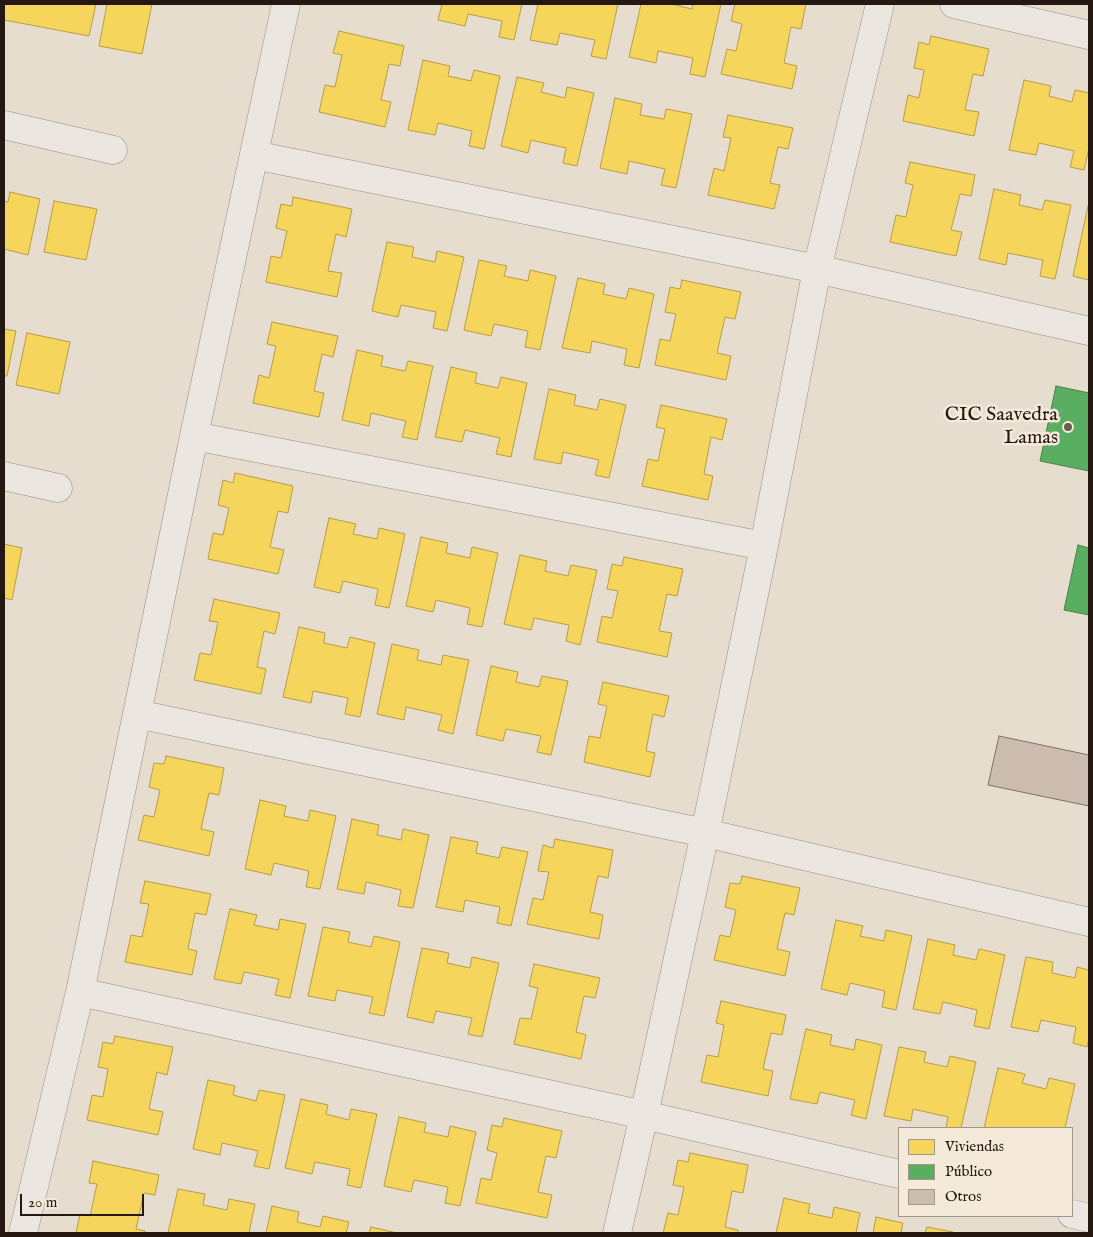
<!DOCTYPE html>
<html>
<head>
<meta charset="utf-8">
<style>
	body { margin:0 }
	#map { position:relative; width:1093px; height:1237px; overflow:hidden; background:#e6ddcf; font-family:"IM FELL English",serif }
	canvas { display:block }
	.frame { position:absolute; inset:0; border:5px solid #251812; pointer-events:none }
	.legend { position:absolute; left:898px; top:1127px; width:175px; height:90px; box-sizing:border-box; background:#f5ead9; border:1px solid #a29689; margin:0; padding:6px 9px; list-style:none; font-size:15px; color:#251812 }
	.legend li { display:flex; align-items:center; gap:10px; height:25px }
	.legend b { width:25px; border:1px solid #a29689 }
	.scale { position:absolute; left:20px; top:1194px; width:124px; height:22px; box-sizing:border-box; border:2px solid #251812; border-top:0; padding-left:6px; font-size:15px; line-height:18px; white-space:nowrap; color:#251812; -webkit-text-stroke:4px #f5ead9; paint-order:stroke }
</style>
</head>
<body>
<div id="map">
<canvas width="1093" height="1237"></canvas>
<div class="frame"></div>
<ul class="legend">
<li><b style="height:14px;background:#f6d55c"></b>Viviendas</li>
<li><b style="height:14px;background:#5aae61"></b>Público</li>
<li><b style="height:14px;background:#ccbcb0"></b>Otros</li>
</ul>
<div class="scale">20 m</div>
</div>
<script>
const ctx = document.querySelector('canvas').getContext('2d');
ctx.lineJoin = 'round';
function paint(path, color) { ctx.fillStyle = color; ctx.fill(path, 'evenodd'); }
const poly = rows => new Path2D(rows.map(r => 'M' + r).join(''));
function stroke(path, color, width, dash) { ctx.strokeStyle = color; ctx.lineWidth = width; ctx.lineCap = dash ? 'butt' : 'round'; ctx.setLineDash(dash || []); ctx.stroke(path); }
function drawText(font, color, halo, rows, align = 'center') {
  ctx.font = font + ' "IM FELL English",serif'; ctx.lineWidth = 5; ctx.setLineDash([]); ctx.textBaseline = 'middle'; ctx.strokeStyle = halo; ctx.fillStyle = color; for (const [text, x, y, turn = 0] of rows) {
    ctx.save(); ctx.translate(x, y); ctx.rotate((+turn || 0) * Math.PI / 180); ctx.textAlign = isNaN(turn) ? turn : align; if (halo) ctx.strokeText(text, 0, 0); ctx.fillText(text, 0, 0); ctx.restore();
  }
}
const homes = poly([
	[4,4,96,4,89,36,4,20,4,4],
	[107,4,152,4,142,54,99,46,107,4],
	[442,4,522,4,514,40,499,37,502,21,468,14,465,26,438,20,442,4],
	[538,4,618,4,606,59,591,56,595,40,560,33,557,45,530,40,538,4],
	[641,4,671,4,692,9,693,4,721,4,705,77,690,74,693,58,658,51,656,63,629,57,641,4],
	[735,4,806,4,801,29,791,27,784,63,797,66,792,89,721,74,727,49,736,51,742,24,731,21,735,4],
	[339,31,404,46,400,66,389,64,381,100,391,102,385,127,319,112,325,85,335,87,342,55,333,53,339,31],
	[931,36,989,49,983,76,973,74,965,110,979,112,974,136,903,121,908,95,919,98,924,70,914,68,919,42,929,45,931,36],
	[423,60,450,66,448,76,471,81,474,70,500,76,484,149,469,146,472,131,438,123,435,135,408,130,423,60],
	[517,77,544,83,541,92,565,98,567,87,594,93,577,166,563,163,566,148,531,140,528,153,501,146,517,77],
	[1024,80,1051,86,1049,96,1072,102,1075,90,1089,93,1089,148,1084,170,1070,167,1074,151,1039,143,1036,155,1009,150,1024,80],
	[615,98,642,104,640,115,664,119,666,109,692,114,676,188,661,185,665,169,629,161,627,174,600,168,615,98],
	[728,115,793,128,788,149,778,147,770,183,780,185,774,209,708,195,714,168,724,171,731,138,723,137,728,115],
	[910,162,975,175,971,196,960,194,951,230,962,232,956,256,890,242,896,215,906,217,913,185,905,183,910,162],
	[994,189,1021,195,1019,205,1042,210,1045,200,1071,205,1055,279,1040,276,1043,260,1008,253,1006,265,979,259,994,189],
	[10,192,40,199,28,255,4,249,4,201,8,202,10,192],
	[293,197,352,209,346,237,336,234,328,271,342,273,337,297,266,282,271,256,281,258,287,231,276,228,281,204,292,206,293,197],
	[54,201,97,209,86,260,44,252,54,201],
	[1088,206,1089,207,1089,280,1073,276,1088,206],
	[387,242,414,247,412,257,435,262,437,251,464,257,447,331,433,328,436,312,401,305,398,317,372,311,387,242],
	[479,260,507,266,504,276,528,281,530,270,556,276,540,350,525,347,528,331,494,324,491,336,464,330,479,260],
	[578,278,605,284,603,294,626,299,629,288,654,294,639,368,624,365,627,349,592,341,590,353,562,348,578,278],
	[682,280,741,292,735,319,725,317,717,353,731,356,726,380,655,365,660,339,670,341,676,314,665,312,670,287,680,289,682,280],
	[272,322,338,336,333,357,322,354,314,391,324,393,319,417,253,403,259,375,269,378,276,346,267,344,272,322],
	[4,329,16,331,7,376,4,376,4,329],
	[27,333,70,342,59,394,16,385,27,333],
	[357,350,383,356,381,366,405,371,408,361,433,366,417,440,402,437,406,421,371,413,369,426,342,420,357,350],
	[451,367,477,373,475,383,498,388,501,377,527,383,511,457,496,454,500,438,465,430,462,442,435,437,451,367],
	[549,389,576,395,574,405,597,410,600,399,626,405,609,478,595,475,599,460,563,452,561,464,534,459,549,389],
	[661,405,727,419,722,440,711,437,704,474,713,476,708,500,642,486,648,459,658,461,665,429,656,427,661,405],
	[235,473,293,486,288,513,278,511,270,547,284,550,278,574,208,559,213,533,223,535,229,508,218,505,223,480,233,483,235,473],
	[329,518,356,524,353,534,377,539,379,528,405,534,389,608,375,605,378,589,343,581,340,593,314,587,329,518],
	[421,537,448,543,446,553,470,558,472,547,498,553,482,627,467,624,470,608,436,600,433,612,406,606,421,537],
	[4,544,22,548,12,600,4,598,4,544],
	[520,555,547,561,545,571,568,576,571,565,597,570,580,645,566,641,569,625,534,618,531,630,504,624,520,555],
	[624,557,683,569,677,596,667,594,659,631,672,633,667,657,597,642,602,616,612,618,618,591,607,589,612,564,622,566,624,557],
	[214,599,280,613,275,634,264,631,257,667,266,669,261,694,194,680,200,653,211,655,218,622,209,621,214,599],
	[299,627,325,633,324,643,347,648,350,637,375,643,360,717,345,714,348,698,313,691,311,703,283,697,299,627],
	[392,644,419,650,417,660,441,665,443,655,469,660,453,734,438,730,442,715,406,707,404,720,377,714,392,644],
	[491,666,518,672,516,682,539,687,542,676,568,681,551,755,537,752,541,736,506,729,503,741,476,735,491,666],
	[603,682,669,696,664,717,653,714,646,751,655,753,650,777,584,762,589,736,600,738,607,706,598,704,603,682],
	[166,756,224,768,219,795,209,793,201,829,214,832,209,856,138,840,144,815,154,817,160,790,149,787,154,763,164,764,166,756],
	[260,800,286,806,284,816,308,821,310,810,336,816,320,889,306,887,309,871,274,863,271,875,245,869,260,800],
	[352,819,379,825,377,835,401,840,403,829,429,835,413,908,398,906,401,890,366,882,364,894,337,889,352,819],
	[451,837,478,842,476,853,499,858,502,847,528,852,511,926,497,923,500,907,465,900,463,912,436,907,451,837],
	[555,839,613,850,608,878,598,876,590,912,603,915,599,939,527,924,533,898,543,900,549,872,538,871,543,845,553,848,555,839],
	[742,876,800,888,794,915,785,913,777,949,790,952,785,976,714,960,720,935,730,937,736,910,725,907,730,883,740,884,742,876],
	[145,881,211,894,206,915,195,913,188,949,197,951,192,975,125,962,131,935,142,937,149,904,140,903,145,881],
	[230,909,257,915,254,925,278,930,280,919,306,924,290,998,275,995,279,979,244,972,241,984,214,979,230,909],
	[836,920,863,926,860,936,884,941,886,930,912,936,896,1010,882,1007,885,991,850,983,847,995,821,989,836,920],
	[323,927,350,932,348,942,371,947,374,936,400,942,384,1016,369,1013,373,997,337,990,335,1001,308,996,323,927],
	[928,939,955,945,953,955,976,960,979,949,1005,955,989,1029,974,1026,977,1010,943,1002,940,1014,913,1009,928,939],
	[422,948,449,953,447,963,470,968,472,957,499,963,482,1037,468,1034,472,1018,436,1011,433,1023,407,1017,422,948],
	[1026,957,1053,962,1052,973,1075,978,1077,967,1089,970,1089,1038,1087,1047,1073,1043,1076,1027,1041,1020,1038,1032,1011,1027,1026,957],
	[534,964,600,978,595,998,584,996,576,1032,586,1035,581,1059,514,1044,520,1018,531,1019,538,988,529,986,534,964],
	[721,1001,786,1015,782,1035,771,1033,763,1069,773,1071,768,1096,701,1082,707,1055,718,1057,724,1025,716,1023,721,1001],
	[806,1029,832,1035,830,1045,854,1050,856,1039,882,1045,866,1119,851,1115,855,1100,820,1092,817,1104,790,1099,806,1029],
	[115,1036,173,1047,167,1075,157,1072,149,1109,163,1112,158,1135,87,1120,92,1095,103,1097,108,1069,98,1067,103,1042,113,1044,115,1036],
	[899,1047,926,1052,924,1062,947,1067,950,1056,976,1062,961,1128,946,1128,948,1117,913,1109,911,1121,884,1116,899,1047],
	[998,1068,1025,1074,1022,1083,1046,1089,1049,1078,1075,1084,1065,1128,984,1128,998,1068],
	[208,1080,235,1086,233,1095,256,1101,259,1090,285,1095,269,1169,254,1166,258,1151,222,1143,220,1155,193,1149,208,1080],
	[301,1099,328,1105,326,1114,349,1120,351,1109,377,1114,361,1188,347,1185,350,1169,315,1162,312,1174,285,1168,301,1099],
	[399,1117,426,1123,424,1132,448,1137,450,1126,476,1132,460,1206,445,1203,448,1187,414,1180,411,1192,384,1186,399,1117],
	[504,1118,562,1131,556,1158,546,1156,538,1192,552,1195,547,1218,476,1203,481,1178,491,1180,497,1153,487,1150,492,1125,502,1127,504,1118],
	[690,1153,748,1165,743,1193,732,1191,725,1227,738,1230,738,1233,663,1233,668,1213,678,1215,684,1187,673,1185,678,1160,688,1162,690,1153],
	[93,1161,159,1175,155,1195,144,1193,136,1229,145,1231,145,1233,76,1233,80,1214,90,1216,97,1184,89,1183,93,1161],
	[178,1189,205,1194,203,1205,227,1210,229,1199,255,1204,249,1233,168,1233,178,1189],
	[784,1198,810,1204,808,1213,832,1218,834,1207,860,1213,856,1233,776,1233,784,1198],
	[272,1206,299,1212,297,1222,320,1227,323,1216,349,1222,346,1233,266,1233,272,1206],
	[876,1217,903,1223,901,1232,904,1233,873,1233,876,1217],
	[371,1227,397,1233,369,1233,371,1227],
	[927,1227,953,1232,952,1233,925,1233,927,1227]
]);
paint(homes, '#f6d55c');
stroke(homes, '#b79c46', 1);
const public = poly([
	[1056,386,1089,393,1089,471,1040,461,1056,386],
	[1078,545,1089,548,1089,615,1064,610,1078,545]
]);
paint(public, '#5aae61');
stroke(public, '#4a8149', 1);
const building = poly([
	[999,736,1089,755,1089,806,988,785,999,736]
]);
paint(building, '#ccbcb0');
stroke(building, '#79726a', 1);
const minor = poly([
	[954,4,1089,35],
	[4,125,113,150],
	[254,155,817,269,1089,331],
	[194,436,764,546],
	[4,476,58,488],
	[137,714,705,833,1089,922],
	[80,992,644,1115,899,1174],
	[1072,1214,1089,1218],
	[23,1233,80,992,194,436,286,4],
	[617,1233,644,1115,705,833,764,546,817,269,880,4]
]);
stroke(minor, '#948d84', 29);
stroke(minor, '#ebe6df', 28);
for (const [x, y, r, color] of [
	[1068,427,5,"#695d54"]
]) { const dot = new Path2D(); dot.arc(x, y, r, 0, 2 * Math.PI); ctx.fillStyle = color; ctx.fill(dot); stroke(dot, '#f5ead9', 2); }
drawText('20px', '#251812', '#f5ead9', [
	["CIC Saavedra",1058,416],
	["Lamas",1058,439]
], 'right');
</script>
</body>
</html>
